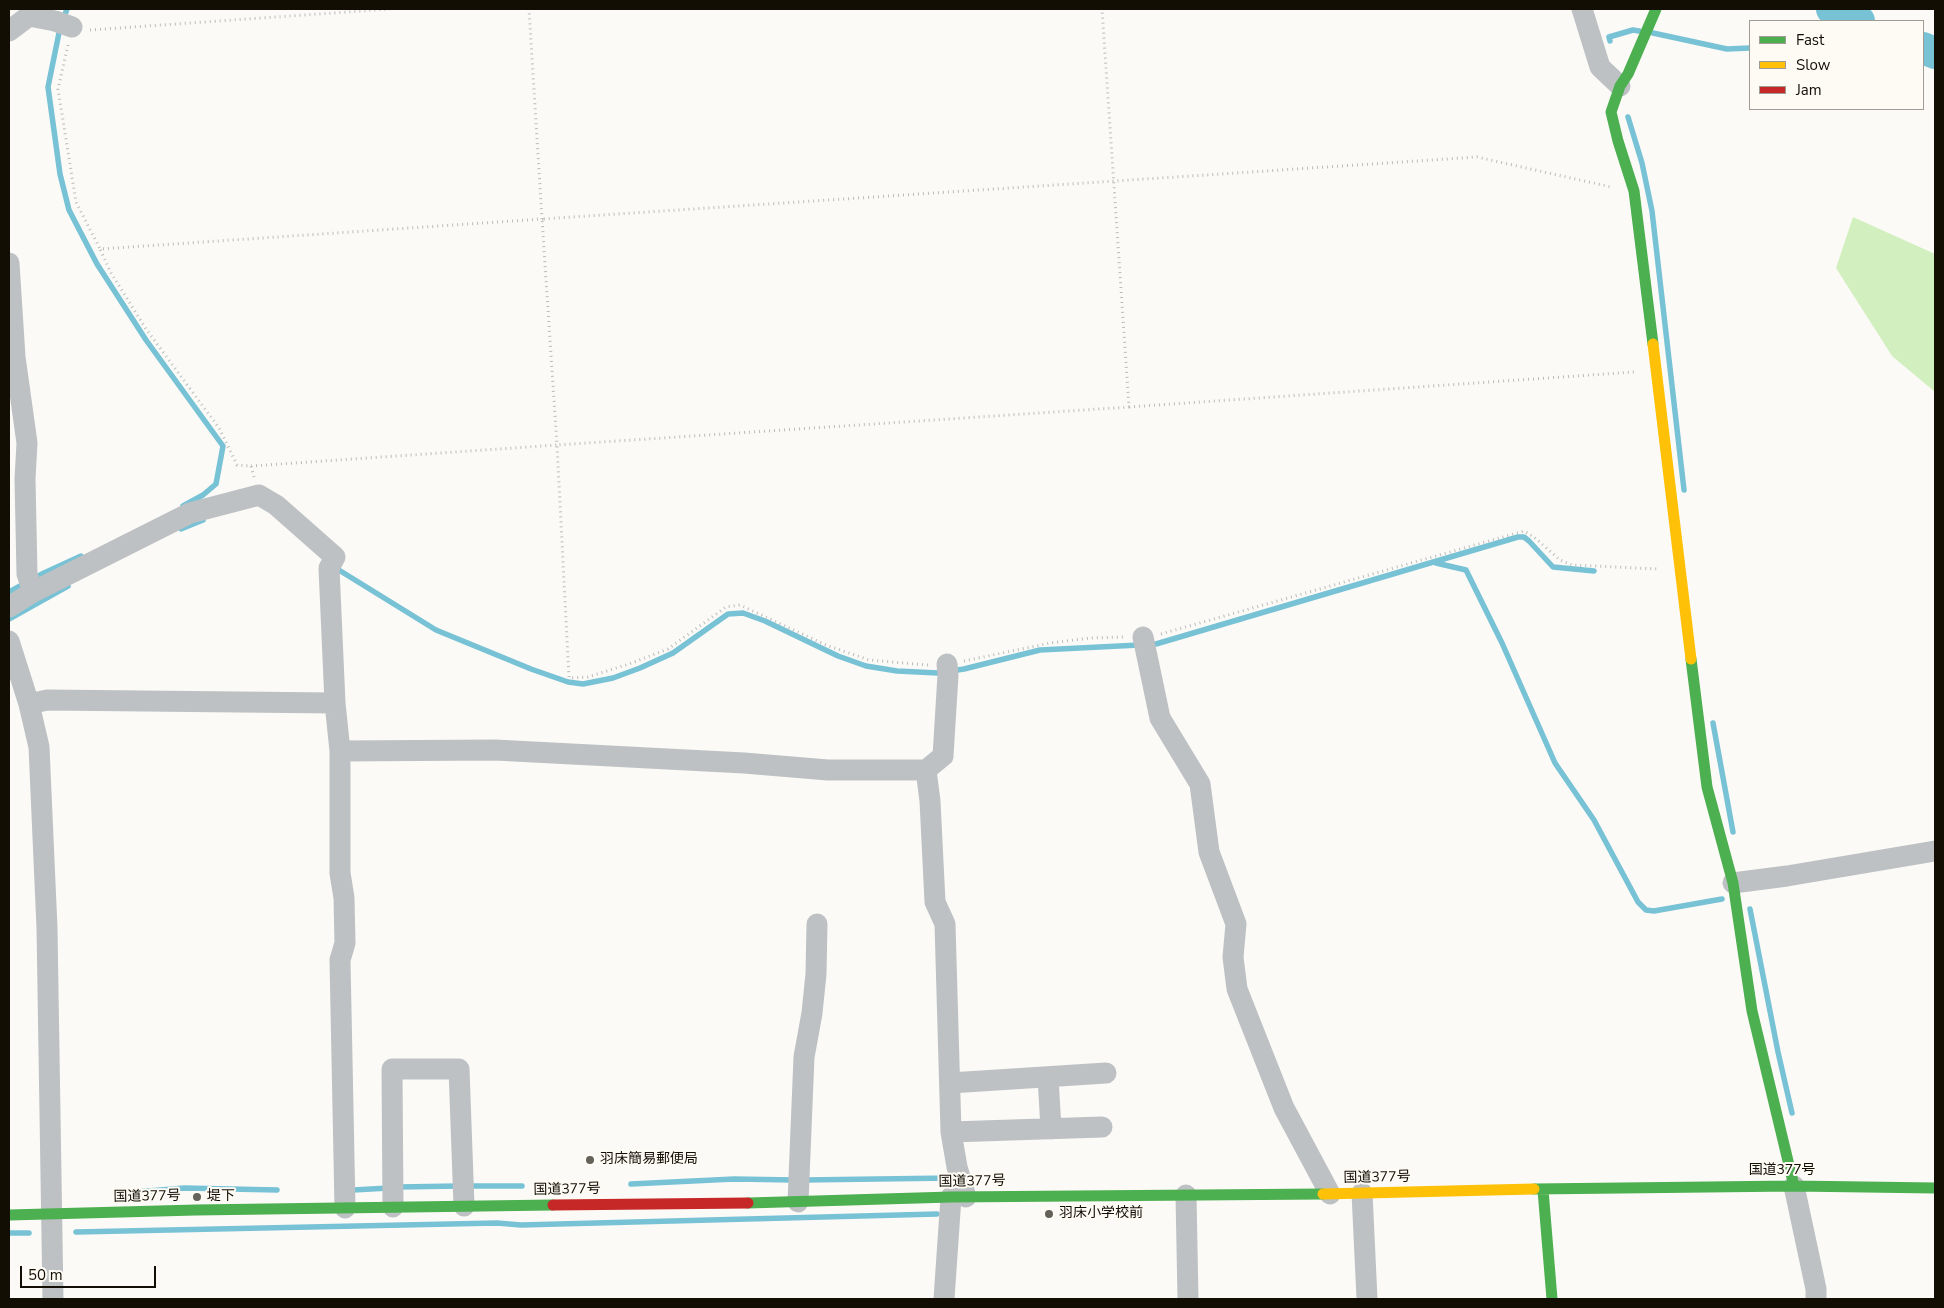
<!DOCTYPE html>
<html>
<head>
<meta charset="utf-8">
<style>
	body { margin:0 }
	#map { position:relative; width:1944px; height:1308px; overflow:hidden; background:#fcfaf7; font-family:"Nunito Sans",sans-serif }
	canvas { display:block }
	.frame { position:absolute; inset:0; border:10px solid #120e04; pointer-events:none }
	.legend { position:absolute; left:1749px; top:20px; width:175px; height:90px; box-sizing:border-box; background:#fefbf5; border:1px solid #a09c95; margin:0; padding:6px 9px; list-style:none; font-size:15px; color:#120e04 }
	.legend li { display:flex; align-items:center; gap:10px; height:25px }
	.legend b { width:25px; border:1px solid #a09c95 }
	.scale { position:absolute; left:20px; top:1266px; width:136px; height:22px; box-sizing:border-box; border:2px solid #120e04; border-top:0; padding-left:6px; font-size:15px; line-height:18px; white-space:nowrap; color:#120e04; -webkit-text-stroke:4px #fefbf5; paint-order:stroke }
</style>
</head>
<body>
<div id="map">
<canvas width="1944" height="1308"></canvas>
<div class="frame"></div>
<ul class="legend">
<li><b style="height:6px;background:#4caf50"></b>Fast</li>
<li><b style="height:6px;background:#ffc107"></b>Slow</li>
<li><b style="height:6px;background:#c62828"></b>Jam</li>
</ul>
<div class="scale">50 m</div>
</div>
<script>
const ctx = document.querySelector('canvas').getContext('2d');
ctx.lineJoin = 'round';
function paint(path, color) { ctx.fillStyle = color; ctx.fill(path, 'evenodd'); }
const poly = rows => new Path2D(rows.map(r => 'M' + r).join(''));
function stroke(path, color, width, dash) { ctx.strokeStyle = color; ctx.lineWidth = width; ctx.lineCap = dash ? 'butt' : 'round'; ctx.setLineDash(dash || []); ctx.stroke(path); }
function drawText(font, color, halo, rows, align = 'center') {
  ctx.font = font + ' "Nunito Sans","Noto Sans JP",sans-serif'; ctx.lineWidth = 4; ctx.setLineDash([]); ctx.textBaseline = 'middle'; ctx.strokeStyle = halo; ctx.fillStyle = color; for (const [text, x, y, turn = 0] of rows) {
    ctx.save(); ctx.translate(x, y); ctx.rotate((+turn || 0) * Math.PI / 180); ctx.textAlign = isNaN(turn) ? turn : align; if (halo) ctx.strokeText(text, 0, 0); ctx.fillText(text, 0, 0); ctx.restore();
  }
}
paint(poly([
	[1853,217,1935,254,1935,392,1892,356,1836,268]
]), '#d2f0bf');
stroke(poly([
	[63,20,67,9],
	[60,28,48,87,60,174,69,210,97,264,146,340,223,446,216,484,203,495,183,506],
	[1653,33,1727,49,1750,48],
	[1610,41,1609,37,1633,30,1639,31],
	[1628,117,1642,163,1652,211,1684,490],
	[181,529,203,520],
	[1436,563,1466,570,1502,643,1555,763,1594,820,1638,902,1646,910,1654,911,1722,899],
	[334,567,436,630,531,669,568,682,583,684,613,678,640,668,673,653,728,614,743,613,765,621,838,656,866,666,897,671,938,673,964,669,1040,650,1139,645],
	[9,592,44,573,81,556],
	[9,619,68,586],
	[1149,644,1156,644,1518,537,1524,537,1529,541,1553,567,1594,571],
	[1713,723,1733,832],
	[1750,909,1778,1052,1792,1113],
	[803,1180,952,1178],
	[631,1184,734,1179,794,1180],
	[468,1186,522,1186],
	[398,1187,459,1186],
	[353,1190,389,1188],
	[125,1193,184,1188,277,1190],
	[76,1232,497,1223,521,1225,937,1214],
	[9,1233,29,1233]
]), '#78c2d5', 5.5);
stroke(poly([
	[1832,9,1859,21],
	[1923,48,1935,53]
]), '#78c2d5', 32);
stroke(poly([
	[90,30,390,9],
	[68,45,58,89,76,202,100,249],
	[1129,407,1634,372],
	[251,466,557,445,542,219,1477,157,1611,187],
	[254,477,251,466,237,465,219,428,146,329,111,273,100,249,542,219,529,9],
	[1161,634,1524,531,1534,537,1560,560,1572,565,1659,569],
	[964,661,1050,643,1090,638,1125,637],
	[928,665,869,660,826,645,740,605,726,607,668,649,629,664,588,677,569,678,557,445,1129,407,1102,9]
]), '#babcbc', 3, [1, 4]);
stroke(poly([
	[1582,9,1600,67,1620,86],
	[9,31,29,16,55,21,72,27],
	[9,263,15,357,27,443,25,479,27,574,33,592],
	[9,607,33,592,190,513,259,495,276,505,335,557,329,568,335,703,340,751,340,873,344,898,345,943,340,960,345,1208],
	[1143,637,1160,718,1200,784,1209,852,1236,924,1233,957,1237,989,1284,1108,1330,1194],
	[9,641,29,704,39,747,47,928,53,1299],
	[29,704,47,700,335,703],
	[340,751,495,750,744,763,828,770,926,770,943,756,948,675,947,664],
	[926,770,930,801,935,902,945,924,951,1132,957,1167,966,1197],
	[1733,883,1787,876,1935,851],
	[1048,1077,1051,1129],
	[950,1083,1106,1073],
	[951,1132,1102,1127],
	[1794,1186,1816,1289,1816,1299],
	[1362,1193,1367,1299],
	[1186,1195,1188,1299],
	[798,1202,804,1057,812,1013,816,974,817,924],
	[393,1207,392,1069,459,1069,464,1206],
	[944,1299,951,1197]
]), '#bdc1c3', 21);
stroke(poly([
	[1653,344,1634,191,1618,141,1611,112,1620,86,1628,74,1656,9],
	[1691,659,1707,787,1733,883,1752,1011,1794,1186],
	[1534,1189,1794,1186,1935,1188],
	[1543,1190,1552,1299],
	[748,1203,951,1197,1323,1194],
	[9,1215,196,1210,553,1205]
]), '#4caf50', 11);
stroke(poly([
	[1653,344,1691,659],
	[1323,1194,1534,1189]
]), '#ffc107', 11);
stroke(poly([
	[553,1205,748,1203]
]), '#c62828', 11);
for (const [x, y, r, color] of [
	[590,1160,5,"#646159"],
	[197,1197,5,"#646159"],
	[1049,1214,5,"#646159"]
]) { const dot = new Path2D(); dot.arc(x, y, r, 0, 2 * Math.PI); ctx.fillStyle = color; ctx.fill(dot); stroke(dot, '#fefbf5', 2); }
drawText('14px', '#120e04', '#fefbf5', [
	["羽床簡易郵便局",600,1160],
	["堤下",207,1197],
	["羽床小学校前",1059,1214]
], 'left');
drawText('14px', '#120e04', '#fefbf5', [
	["国道377号",1782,1171],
	["国道377号",1377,1178,-1],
	["国道377号",972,1182,-1],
	["国道377号",567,1190,-1],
	["国道377号",147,1197,-1]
]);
</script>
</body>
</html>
